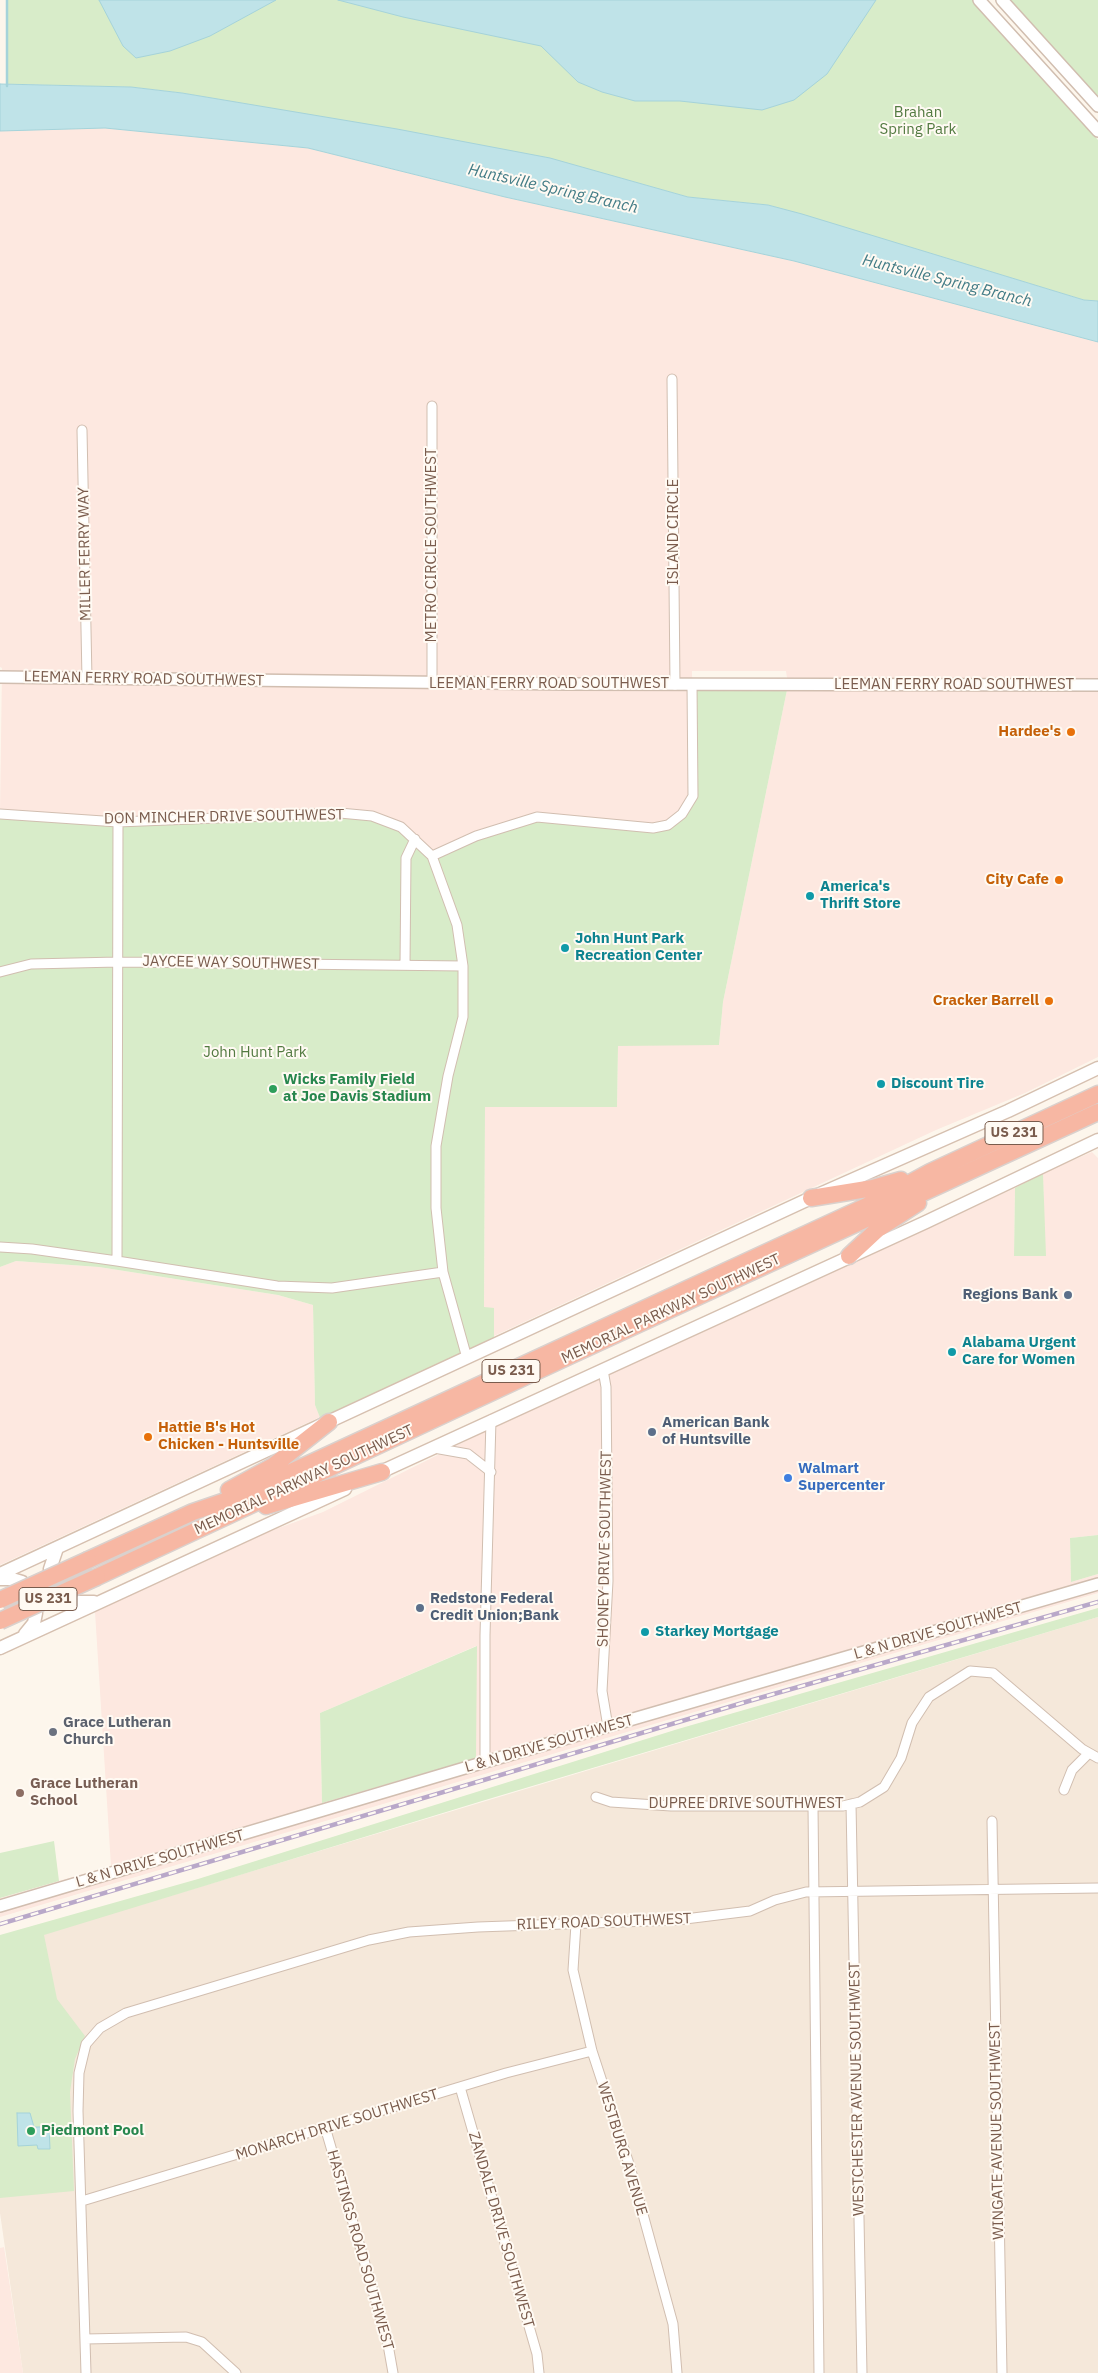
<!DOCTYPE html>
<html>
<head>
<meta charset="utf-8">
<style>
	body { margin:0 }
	canvas { display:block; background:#fdf6ec }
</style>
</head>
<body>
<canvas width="1098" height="2373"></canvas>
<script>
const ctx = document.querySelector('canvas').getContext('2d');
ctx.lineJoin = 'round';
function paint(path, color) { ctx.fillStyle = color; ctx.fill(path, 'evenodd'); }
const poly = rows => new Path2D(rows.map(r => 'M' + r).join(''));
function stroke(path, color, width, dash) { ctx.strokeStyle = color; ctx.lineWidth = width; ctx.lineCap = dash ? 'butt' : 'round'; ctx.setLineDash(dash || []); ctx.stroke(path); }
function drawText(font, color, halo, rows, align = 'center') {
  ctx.font = font + ' "IBM Plex Sans",sans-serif'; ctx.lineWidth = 4; ctx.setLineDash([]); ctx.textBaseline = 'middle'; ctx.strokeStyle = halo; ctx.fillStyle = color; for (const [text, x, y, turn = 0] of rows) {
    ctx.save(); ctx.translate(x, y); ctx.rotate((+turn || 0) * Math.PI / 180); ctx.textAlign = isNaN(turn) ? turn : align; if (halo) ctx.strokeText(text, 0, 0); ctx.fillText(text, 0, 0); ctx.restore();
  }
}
paint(poly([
	[1098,1617,1098,2373,23,2373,0,2213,0,1947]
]), '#f5e8da');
paint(poly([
	[105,128,308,148,505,197,794,261,1098,342,1098,1057,1025,1093,936,1130,494,1336,494,1308,484,1308,485,1106,617,1107,618,1045,719,1045,723,1002,788,685,786,671,692,671,693,796,668,825,432,856,118,822,0,814,2,668,0,667,0,131],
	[1092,1152,1098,1158,1098,1535,1070,1538,1071,1582,1098,1574,1098,1593,0,1917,0,1898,111,1866,95,1612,243,1541,323,1512,480,1434,1015,1188,1014,1256,1045,1256,1043,1173],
	[476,1646,476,1757,322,1803,320,1713],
	[16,1261,99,1267,278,1295,313,1305,315,1405,320,1417,0,1565,0,1267],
	[4,2247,23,2373,0,2373,0,2248]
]), '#fde8e0');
paint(poly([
	[7,0,974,0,1098,140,1098,301,1084,300,768,205,688,197,546,158,182,93,131,87,7,84],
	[1010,0,1098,0,1098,97],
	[692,684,788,685,723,1002,719,1045,618,1046,617,1107,485,1107,484,1307,494,1308,494,1346,323,1425,315,1405,313,1305,278,1295,99,1267,16,1261,0,1267,0,814,118,822,340,813,401,827,432,856,537,817,668,825,693,796],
	[1043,1173,1046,1256,1014,1256,1015,1188],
	[1098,1535,1098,1574,1071,1582,1070,1538],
	[1098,1608,1098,1617,482,1801,44,1935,57,1999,85,2036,75,2059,70,2092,74,2191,0,2198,0,1935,198,1879,678,1729],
	[477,1646,476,1758,322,1803,320,1713],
	[54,1841,59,1881,0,1898,0,1853]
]), '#d8ecc9');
const water = poly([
	[99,0,276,0,210,36,170,51,136,58,123,46,99,0],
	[338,0,876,0,827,74,794,100,762,110,680,101,635,101,602,92,578,82,541,46,403,17,338,0],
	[0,84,131,87,182,93,397,129,550,158,688,197,768,205,802,214,1084,300,1098,301,1098,342,794,261,505,197,308,148,105,128,0,131,0,84],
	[17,2113,30,2113,34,2127,49,2127,50,2149,38,2149,37,2145,18,2146,17,2113]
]);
paint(water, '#bfe3e8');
stroke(water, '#a5d3da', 1);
stroke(poly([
	[7,0,7,86]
]), '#a5d3da', 2.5);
const minor = poly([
	[672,379,675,685],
	[432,406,432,683],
	[82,430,87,679],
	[0,814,118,822,340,813,372,816,401,827,432,856,457,925,463,966,463,1017,448,1076,436,1146,436,1208,443,1272,467,1358],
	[118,822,117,1261,277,1286,332,1288,443,1272],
	[432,856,476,836,537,817,653,828,668,825,682,814,693,796,692,684],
	[405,965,406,858,415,839],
	[0,972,31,964,118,962,463,966],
	[0,1247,32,1249,117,1261],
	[603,1370,606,1387,608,1581,602,1691,608,1727],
	[434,1448,468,1454,491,1472],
	[485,1762,485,1635,491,1420],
	[1064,1790,1072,1770,1089,1753],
	[596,1797,611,1802,671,1806,843,1806,860,1802,884,1787,901,1758,912,1723,929,1697,970,1671,993,1673,1082,1749,1098,1758],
	[851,1804,862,2373],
	[813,1806,819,2373],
	[992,1821,1002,2373],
	[576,1924,573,1970,592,2051,630,2167,673,2324,677,2373],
	[460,2087,537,2354,539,2373],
	[325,2127,387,2339,393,2373],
	[82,2201,506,2073,592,2051],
	[85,2339,186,2337,202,2342,236,2373],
	[86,2373,78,2111,79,2073,86,2044,100,2028,126,2013,369,1940,409,1932,478,1927,677,1920,750,1911,775,1900,806,1892,1098,1888]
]);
const tertiary = poly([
	[979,0,1098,131],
	[1002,0,1098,106],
	[0,677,567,684,1098,685],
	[0,1906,485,1762,1098,1584]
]);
const secondary = poly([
	[374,1475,926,1222,1098,1140],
	[57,1548,50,1569,51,1582,57,1592,65,1599,74,1602,94,1602],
	[0,1574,811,1198,1008,1111,1098,1068],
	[0,1579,12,1579,22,1582,35,1601,36,1613,34,1623,25,1634],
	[0,1648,345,1489]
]);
const motorway = poly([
	[811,1198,873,1188,901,1180],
	[849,1256,878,1229,918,1203],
	[229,1490,273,1466,329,1422],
	[266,1506,382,1472],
	[88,1560,193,1512,231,1499,313,1462,873,1203,930,1172,1098,1094],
	[97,1577,563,1359,1098,1112]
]);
stroke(minor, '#d1beb0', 11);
stroke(tertiary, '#d1beb0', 14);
stroke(secondary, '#d6c0b0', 15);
stroke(motorway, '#dad1cd', 19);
stroke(minor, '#fff', 9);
stroke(tertiary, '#fff', 11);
stroke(secondary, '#fff', 12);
stroke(motorway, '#f7b7a3', 16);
const rail = poly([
	[0,1924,749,1701,1098,1602]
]);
stroke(rail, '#b9a8c9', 4.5);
stroke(rail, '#fffaf3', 2.5, [8]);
const motorwayBridge = poly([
	[0,1600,88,1560],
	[0,1621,97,1577]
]);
stroke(motorwayBridge, '#dad1cd', 19, []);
stroke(motorwayBridge, '#f7b7a3', 16);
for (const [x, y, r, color] of [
	[1071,732,5,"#e8710a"],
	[1059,880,5,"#e8710a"],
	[810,896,5,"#0f9aa8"],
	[565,948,5,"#0f9aa8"],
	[1049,1001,5,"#e8710a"],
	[881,1084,5,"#0f9aa8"],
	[273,1089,5,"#2e9e5b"],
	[1068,1295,5,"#5c6f8a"],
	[952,1352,5,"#0f9aa8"],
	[652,1432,5,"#5c6f8a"],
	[148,1437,5,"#e8710a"],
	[788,1478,5,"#3f7fe0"],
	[420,1608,5,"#5c6f8a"],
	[645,1632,5,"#0f9aa8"],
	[53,1732,5,"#6b7280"],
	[20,1793,5,"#8d6e63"],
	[31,2131,5,"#2e9e5b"]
]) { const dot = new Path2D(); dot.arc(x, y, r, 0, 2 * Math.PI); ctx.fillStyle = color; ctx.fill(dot); stroke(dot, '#fffaf3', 2); }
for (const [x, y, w] of [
	[1014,1133,58],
	[511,1371,58],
	[48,1599,58]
]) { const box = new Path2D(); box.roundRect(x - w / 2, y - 11.5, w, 23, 4); ctx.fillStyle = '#fffaf3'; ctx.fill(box); stroke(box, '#7a5c4d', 1); }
drawText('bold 14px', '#7a5c4d', null, [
	["US 231",1014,1133],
	["US 231",511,1371],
	["US 231",48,1599]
]);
drawText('15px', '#537a41', '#fffaf3', [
	["Brahan",918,113],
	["Spring Park",918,130],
	["John Hunt Park",255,1053]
]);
drawText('15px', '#7a5c4d', '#fffaf3', [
	["ISLAND CIRCLE",674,532,-90],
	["METRO CIRCLE SOUTHWEST",432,545,-90],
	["MILLER FERRY WAY",85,554,-91],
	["LEEMAN FERRY ROAD SOUTHWEST",144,679,1],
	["LEEMAN FERRY ROAD SOUTHWEST",549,684],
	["LEEMAN FERRY ROAD SOUTHWEST",954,685],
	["DON MINCHER DRIVE SOUTHWEST",224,817,-1],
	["JAYCEE WAY SOUTHWEST",231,963,1],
	["MEMORIAL PARKWAY SOUTHWEST",671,1309,-25],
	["MEMORIAL PARKWAY SOUTHWEST",304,1480,-25],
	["SHONEY DRIVE SOUTHWEST",605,1549,-89],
	["L & N DRIVE SOUTHWEST",938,1631,-16],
	["L & N DRIVE SOUTHWEST",549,1744,-16],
	["DUPREE DRIVE SOUTHWEST",746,1804],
	["L & N DRIVE SOUTHWEST",160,1859,-16],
	["RILEY ROAD SOUTHWEST",604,1922,-2],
	["WESTCHESTER AVENUE SOUTHWEST",857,2089,-91],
	["MONARCH DRIVE SOUTHWEST",337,2125,-17],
	["WINGATE AVENUE SOUTHWEST",997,2131,-91],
	["WESTBURG AVENUE",622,2149,73],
	["ZANDALE DRIVE SOUTHWEST",501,2230,74],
	["HASTINGS ROAD SOUTHWEST",360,2250,74]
]);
drawText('bold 15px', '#c56008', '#fffaf3', [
	["Hardee's",1061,732],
	["City Cafe",1049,880],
	["Cracker Barrell",1039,1001],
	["Hattie B's Hot",158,1428,"left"],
	["Chicken - Huntsville",158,1445,"left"]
], 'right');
drawText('bold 15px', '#0d838f', '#fffaf3', [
	["America's",820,887],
	["Thrift Store",820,904],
	["John Hunt Park",575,939],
	["Recreation Center",575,956],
	["Discount Tire",891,1084],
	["Alabama Urgent",962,1343],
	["Care for Women",962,1360],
	["Starkey Mortgage",655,1632]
], 'left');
drawText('bold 15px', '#27864d', '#fffaf3', [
	["Wicks Family Field",283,1080],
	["at Joe Davis Stadium",283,1097],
	["Piedmont Pool",41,2131]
], 'left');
drawText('bold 15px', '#4e5e75', '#fffaf3', [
	["Regions Bank",1058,1295,"right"],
	["American Bank",662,1423],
	["of Huntsville",662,1440],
	["Redstone Federal",430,1599],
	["Credit Union;Bank",430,1616]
], 'left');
drawText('bold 15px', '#366cbe', '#fffaf3', [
	["Walmart",798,1469],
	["Supercenter",798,1486]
], 'left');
drawText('bold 15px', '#5b616d', '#fffaf3', [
	["Grace Lutheran",63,1723],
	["Church",63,1740]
], 'left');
drawText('bold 15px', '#785e54', '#fffaf3', [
	["Grace Lutheran",30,1784],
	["School",30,1801]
], 'left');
drawText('italic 16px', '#437c86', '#fffaf3', [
	["Huntsville Spring Branch",553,189,13],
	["Huntsville Spring Branch",947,281,14]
]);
</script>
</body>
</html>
